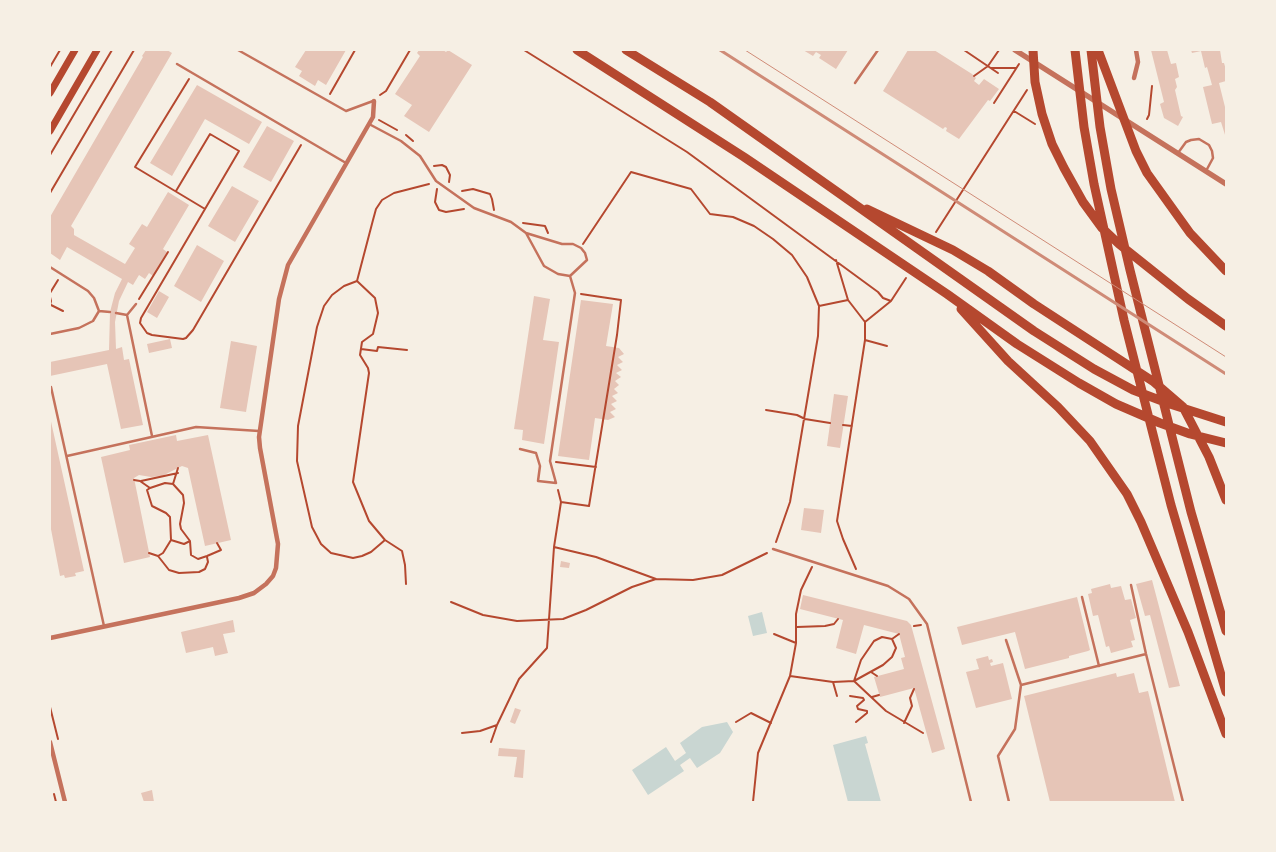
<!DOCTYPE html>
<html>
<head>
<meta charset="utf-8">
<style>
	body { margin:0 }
	#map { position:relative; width:1276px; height:852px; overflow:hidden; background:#f6efe4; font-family:Commissioner,sans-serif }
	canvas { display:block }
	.frame { position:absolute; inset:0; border:51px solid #f6efe4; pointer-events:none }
</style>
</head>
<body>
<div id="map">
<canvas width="1276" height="852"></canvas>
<div class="frame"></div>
</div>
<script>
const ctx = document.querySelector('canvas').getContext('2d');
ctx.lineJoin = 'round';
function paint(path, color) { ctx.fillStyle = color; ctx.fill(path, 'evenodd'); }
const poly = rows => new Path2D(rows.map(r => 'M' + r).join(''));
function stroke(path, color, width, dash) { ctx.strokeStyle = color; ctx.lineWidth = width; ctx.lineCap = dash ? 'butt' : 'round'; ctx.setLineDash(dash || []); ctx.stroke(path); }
paint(poly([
	[762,612,767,633,753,636,748,616],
	[727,722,733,732,720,753,697,768,690,758,680,765,684,771,648,795,632,770,666,747,675,761,686,753,680,743,702,727],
	[866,736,868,743,865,744,881,802,848,802,833,745]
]), '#c9d6d2');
paint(poly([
	[146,50,167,50,172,53,71,226,74,229,74,235,125,264,135,248,129,244,142,224,147,227,168,192,189,205,163,249,167,252,153,276,149,273,145,279,139,275,133,285,128,282,119,301,115,322,116,349,122,347,124,360,129,359,143,425,121,429,107,364,50,376,50,362,109,350,110,312,115,293,122,279,67,247,60,260,50,253,50,217,143,57,142,56],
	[306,50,346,50,326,85,318,80,315,86,299,76,302,71,295,67],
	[419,50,443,50,446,52,448,50,472,65,429,132,404,116,412,105,395,94,420,56,417,53],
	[803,50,848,50,836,69,819,58,821,55,816,52,813,56],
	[908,50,934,50,972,74,976,78,974,81,979,85,984,79,999,89,990,101,988,100,959,139,946,131,947,128,945,127,943,129,883,91],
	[1151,50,1167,50,1171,64,1176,63,1179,77,1175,79,1177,87,1175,90,1181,116,1183,117,1178,126,1164,118,1160,104,1164,102],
	[1191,50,1220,50,1222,63,1224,63,1226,70,1226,81,1219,83,1226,111,1226,138,1221,122,1212,124,1203,87,1212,85,1207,67,1205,68,1201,51,1192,53],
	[197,85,262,122,249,144,205,119,172,176,150,163],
	[267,126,294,141,271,182,243,167],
	[232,186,259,201,235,242,208,226],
	[197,245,224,261,201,302,174,286],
	[159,291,169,297,157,318,147,312],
	[534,296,550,299,543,340,559,342,544,444,522,440,523,430,514,429],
	[581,300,613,304,606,346,619,348,624,354,618,357,623,362,617,365,622,370,616,373,621,377,615,381,619,385,614,389,618,393,612,396,617,401,611,404,616,409,610,412,615,417,608,420,595,418,589,460,558,456],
	[170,339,172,348,149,353,147,344],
	[231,341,257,346,246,412,220,408],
	[834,394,848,396,840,448,827,446],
	[50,417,84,571,75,573,76,576,65,578,64,575,60,576,50,524],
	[176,435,177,441,208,435,231,540,205,546,188,468,182,466,162,476,151,477,139,475,134,478,150,557,124,563,101,457,130,450,129,445],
	[804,508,824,510,821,533,801,530],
	[561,561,570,563,569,568,560,567],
	[1152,580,1180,686,1169,688,1150,615,1145,616,1136,584],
	[1110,584,1111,588,1121,586,1125,600,1131,599,1136,618,1130,620,1135,640,1131,641,1133,647,1111,653,1109,646,1106,647,1098,615,1093,616,1088,594,1092,593,1091,589],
	[803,595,907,621,911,625,945,749,932,753,914,688,880,697,874,677,904,669,901,658,905,657,899,634,864,625,856,654,836,648,843,620,800,609],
	[1077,597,1090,650,1088,651,1069,656,1069,658,1025,669,1015,632,962,645,957,627],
	[233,620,235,632,223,634,228,653,215,656,213,647,186,653,181,632],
	[988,656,989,660,992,659,993,662,990,663,991,666,1003,663,1012,699,976,708,966,672,979,669,976,659],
	[1116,673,1117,677,1134,673,1139,693,1148,691,1175,802,1050,802,1024,696],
	[515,708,521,710,515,724,510,722],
	[499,748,525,750,523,778,514,777,517,757,498,756],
	[152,790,154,802,144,802,141,793]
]), '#e6c5b7');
stroke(poly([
	[524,50,687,152,878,292,883,298,891,301],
	[964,50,998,73],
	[50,67,60,50],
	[991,68,1016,68],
	[974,76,988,66,999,50],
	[189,79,135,167,205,209,141,318,140,323,147,333,152,335,183,339,186,338,193,330,301,145],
	[330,94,355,50],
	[380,95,386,91,410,50],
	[994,103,1019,64],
	[1014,111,1035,124],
	[1147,119,1149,115,1152,86],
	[379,120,397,130],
	[406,135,413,141],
	[50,155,112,50],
	[434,166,442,165,446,167,450,175,449,182],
	[437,189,435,202,439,210,446,212,464,209],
	[176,191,210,134,239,151,205,209],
	[462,191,473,189,490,194,492,199,494,210],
	[50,193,134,50],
	[523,223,545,226,548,233],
	[936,232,1027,90],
	[583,244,631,172,691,189,710,214,733,217,754,226,773,239,792,255,807,277,819,306,818,336,790,502,776,542],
	[836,260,848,300,865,322,865,340,837,521,843,539,856,569],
	[357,281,344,286,332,295,324,306,317,327,298,426,297,461,312,527,321,544,331,553,353,558,362,556,371,552,385,540],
	[357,281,375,298,378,313,373,334,362,342,360,355,368,368,369,373,353,482,369,521,385,540,402,551,405,565,406,584],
	[357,281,373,220,376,209,382,200,394,193,429,184],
	[50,293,58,280],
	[50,297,51,301,50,305],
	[139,299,168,252],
	[51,305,63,311],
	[819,306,848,300],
	[865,322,891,301,906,278],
	[865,340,887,346],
	[361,349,377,351,378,347,407,350],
	[766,410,797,415,805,419,830,423],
	[843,425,852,426],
	[556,462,596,467],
	[178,468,173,484,183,495,184,503,180,524,181,529,190,541,191,555,198,559,207,556,221,550,217,543],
	[134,480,140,481,150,488,165,483,173,484],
	[141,481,178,473],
	[561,502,589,506,617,335,621,300,581,294],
	[171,540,184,544,190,541],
	[554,547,561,502,558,490],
	[149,553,158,556,163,553,171,540,170,517,166,513,152,506,147,490,150,488],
	[158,556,169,570,179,573,199,572,205,569,208,562,207,557],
	[451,602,483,615,517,621,563,619,586,610,632,587,656,579,693,580,722,575,767,553],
	[914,626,921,625],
	[797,627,825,626,834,624,838,619],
	[774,634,796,643],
	[899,634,892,639,882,637,874,641,861,660,854,681,886,711,923,733],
	[871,672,877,676],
	[790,676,833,682,854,681,883,665,892,657,896,648,892,639],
	[833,682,837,696],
	[850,696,863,698,864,700,857,706,858,709,867,711,867,713,856,722],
	[872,697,879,695],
	[50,707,58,739],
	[736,722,751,713,771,723],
	[904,723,912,706,910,698,914,689],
	[462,733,480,731,497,725,519,679,547,648,554,547,596,557,656,579],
	[491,742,497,725],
	[54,794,56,802],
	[753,802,758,753,790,676,796,643,796,614,801,590,812,567]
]), '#b5482f', 2);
stroke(poly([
	[238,50,346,111,373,101],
	[177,64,346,163],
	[855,83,878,50],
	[369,124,401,141,420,156,436,181,474,208,511,222,526,233,544,266,558,274,570,276,587,260,585,253,581,248,573,244,562,244,526,233],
	[1178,153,1186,142,1191,140,1199,139,1209,145,1212,151,1213,158,1206,171],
	[50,267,88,291,94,298,99,311,93,321,79,328,50,334],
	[136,304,127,315,152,436],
	[99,311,110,312],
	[116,313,127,315],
	[51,387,104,626],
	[520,449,536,453,540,466,538,481,556,483,550,461,575,293,570,276],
	[67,456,196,427,259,431],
	[773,549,888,586,909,599,927,624,971,802],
	[1131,585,1146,654,1183,802],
	[1082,597,1099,666],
	[1006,640,1021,685],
	[1009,802,998,756,1015,729,1021,685,1146,654]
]), '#c5725c', 2.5);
stroke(poly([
	[1134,78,1138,62,1136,50],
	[50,638,239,598,254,593,266,584,273,576,276,568,278,544,260,448,259,437,279,299,288,265,373,117,374,101],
	[50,742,65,802]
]), '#c5725c', 4.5);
stroke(poly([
	[1015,50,1226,184]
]), '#c5725c', 5.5);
stroke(poly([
	[50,93,75,50],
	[50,131,97,50]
]), '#b5482f', 7);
stroke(poly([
	[577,50,744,157,947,294,1017,344,1079,383,1116,404,1160,423,1190,434,1226,443],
	[626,50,710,102,1034,331,1094,369,1133,390,1170,404,1226,422],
	[1033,50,1035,82,1042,114,1052,144,1064,168,1083,202,1102,228,1119,244,1188,299,1226,326],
	[1075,50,1084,127,1094,184,1124,320,1171,505,1226,692],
	[1091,50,1100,127,1111,189,1130,270,1191,512,1226,631],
	[1098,50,1136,151,1147,173,1190,233,1226,271],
	[867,209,953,250,988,271,1034,304,1154,382,1183,407,1209,457,1226,500],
	[961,309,1008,361,1058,407,1090,441,1127,494,1141,522,1188,632,1226,734]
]), '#b5482f', 9);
stroke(poly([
	[745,50,1226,357]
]), '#cf8b77', 1);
stroke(poly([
	[720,50,1226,374]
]), '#cf8b77', 3);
</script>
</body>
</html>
